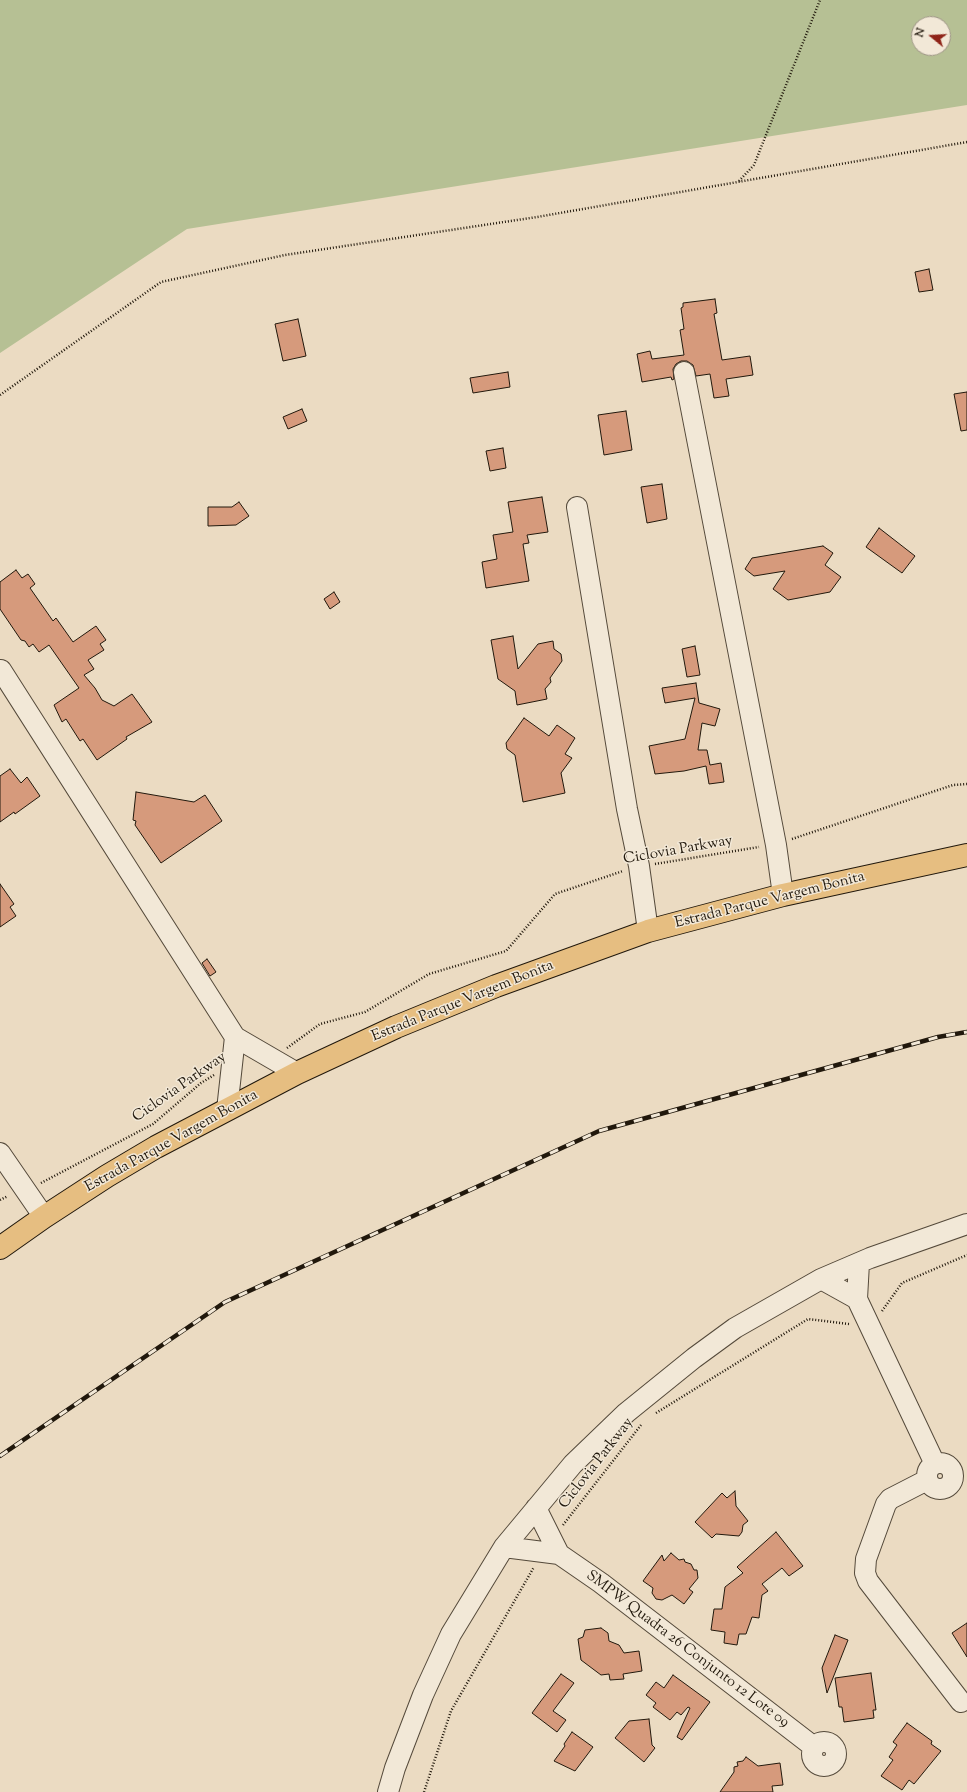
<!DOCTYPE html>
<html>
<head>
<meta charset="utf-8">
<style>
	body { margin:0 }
	#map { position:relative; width:967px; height:1792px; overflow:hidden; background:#ebdbc2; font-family:"Sorts Mill Goudy",serif }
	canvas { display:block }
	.north { position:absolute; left:911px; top:16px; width:40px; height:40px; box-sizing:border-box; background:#f2e8d7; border:1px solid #9e9586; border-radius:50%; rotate:288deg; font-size:11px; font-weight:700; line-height:16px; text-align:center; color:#21180c }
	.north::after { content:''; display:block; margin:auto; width:14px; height:18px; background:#8f2418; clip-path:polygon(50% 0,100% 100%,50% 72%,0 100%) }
</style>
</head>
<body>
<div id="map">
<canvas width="967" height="1792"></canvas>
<div class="north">N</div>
</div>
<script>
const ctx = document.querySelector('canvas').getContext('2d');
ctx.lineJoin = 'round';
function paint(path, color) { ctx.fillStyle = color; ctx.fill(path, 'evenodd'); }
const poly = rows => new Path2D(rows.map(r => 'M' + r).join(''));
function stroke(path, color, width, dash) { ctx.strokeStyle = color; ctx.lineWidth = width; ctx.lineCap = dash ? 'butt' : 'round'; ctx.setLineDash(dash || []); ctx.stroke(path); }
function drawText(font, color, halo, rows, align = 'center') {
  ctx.font = font + ' "Sorts Mill Goudy",serif'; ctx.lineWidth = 3; ctx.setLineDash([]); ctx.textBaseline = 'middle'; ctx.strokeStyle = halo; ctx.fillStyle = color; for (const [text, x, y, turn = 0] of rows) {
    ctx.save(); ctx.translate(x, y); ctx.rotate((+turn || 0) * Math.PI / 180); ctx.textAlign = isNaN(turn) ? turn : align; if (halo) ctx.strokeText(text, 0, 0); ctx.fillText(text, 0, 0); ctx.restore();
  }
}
paint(poly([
	[0,0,967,0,967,105,187,229,0,353],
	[919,24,943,24,943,48,919,48]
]), '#b6c094');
const building = poly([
	[929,269,933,290,919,292,915,272,929,269],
	[715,299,717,313,714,314,722,360,750,356,753,375,726,379,729,396,714,398,710,374,696,376,693,365,687,361,681,361,676,364,673,369,674,379,672,380,671,377,642,382,637,354,650,351,652,359,684,355,680,330,684,329,681,308,683,307,683,303,715,299],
	[298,319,306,356,283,361,275,324,298,319],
	[508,372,510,387,473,393,470,378,508,372],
	[967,392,967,430,961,431,954,394,967,392],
	[302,409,307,421,288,429,283,417,302,409],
	[626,411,632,450,604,455,598,415,626,411],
	[503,448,506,468,490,471,486,451,503,448],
	[662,484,667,519,647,523,641,487,662,484],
	[542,497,548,532,527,535,529,543,523,544,529,581,486,588,482,562,497,559,493,535,513,532,508,502,542,497],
	[239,502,249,516,236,525,208,526,208,507,232,507,239,502],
	[879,528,915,556,902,573,866,547,879,528],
	[823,546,833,553,825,565,841,577,830,592,788,600,773,589,785,571,754,576,745,569,752,558,823,546],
	[16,570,22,578,28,574,35,584,30,588,53,621,56,618,73,642,96,626,106,640,100,644,104,650,88,660,94,669,84,675,95,688,102,700,114,706,132,694,152,722,126,737,127,739,97,760,83,739,80,741,66,719,62,722,54,705,79,688,49,645,39,652,33,644,29,647,25,641,21,640,0,609,0,582,16,570],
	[334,592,340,602,330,609,324,599,334,592],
	[513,636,518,669,538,644,553,641,554,649,561,654,562,661,550,678,551,682,545,689,547,699,517,705,515,691,498,679,491,640,513,636],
	[695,646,700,675,687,677,682,649,695,646],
	[696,683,699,703,720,709,715,726,702,723,698,750,707,750,710,765,721,763,724,782,709,784,706,766,684,771,655,774,649,746,685,739,695,698,665,703,662,688,696,683],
	[524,718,549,736,557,725,575,738,565,754,572,758,561,773,565,793,523,802,515,755,507,749,506,743,524,718],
	[10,769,21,783,27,777,40,796,15,814,14,812,0,822,0,776,10,769],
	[136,792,194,802,205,795,222,821,161,863,135,825,136,821,133,820,136,792],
	[0,884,14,904,10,907,16,916,0,927,0,884],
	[207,959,216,972,210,976,202,963,207,959],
	[735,1491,736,1506,748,1521,743,1525,742,1532,739,1536,716,1534,712,1538,695,1522,722,1493,727,1498,735,1491],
	[776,1532,803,1566,789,1576,782,1568,762,1584,768,1591,762,1595,759,1618,752,1617,746,1634,739,1634,737,1645,724,1643,725,1632,711,1630,714,1609,722,1609,725,1587,743,1573,737,1567,776,1532],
	[671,1553,679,1560,684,1559,685,1562,691,1564,694,1570,697,1570,698,1578,689,1589,693,1592,684,1604,672,1595,662,1600,656,1599,652,1593,653,1588,643,1581,662,1555,664,1561,671,1553],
	[967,1623,967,1657,952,1633,967,1623],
	[601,1628,608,1633,609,1641,619,1645,624,1653,639,1651,642,1671,623,1674,624,1679,610,1680,609,1674,601,1675,581,1660,578,1639,583,1637,585,1630,601,1628],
	[835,1635,848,1640,827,1693,822,1668,835,1635],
	[871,1673,876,1710,873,1710,874,1718,844,1722,842,1707,839,1707,835,1678,871,1673],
	[561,1674,574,1683,553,1711,566,1720,557,1732,532,1713,561,1674],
	[673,1675,710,1702,682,1740,677,1737,690,1708,688,1707,681,1715,677,1712,670,1720,653,1707,656,1703,646,1695,656,1682,664,1688,673,1675],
	[649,1719,652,1745,655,1748,644,1762,615,1738,629,1721,649,1719],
	[907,1723,932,1741,931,1744,941,1751,914,1784,909,1780,902,1790,881,1776,893,1760,889,1757,897,1745,893,1742,907,1723],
	[572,1732,593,1747,575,1771,554,1761,565,1746,564,1744,572,1732],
	[746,1757,758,1766,780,1763,783,1785,772,1786,773,1792,720,1792,734,1772,734,1767,738,1766,737,1762,743,1761,746,1757]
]);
paint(building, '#d69a7c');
stroke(building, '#21180c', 1);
const minor = poly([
	[684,372,776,845,783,895],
	[577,507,627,809,639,866,648,931],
	[1,670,235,1037,297,1073],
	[227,1110,235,1037],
	[0,1153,44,1217],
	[859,1263,857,1299,935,1464],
	[821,1279,857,1299],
	'927 1476a13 13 0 1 1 26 0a13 13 0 1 1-26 0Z',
	[927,1480,890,1499,886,1504,866,1559,865,1573,868,1581,961,1702],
	[536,1508,559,1554],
	[504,1547,559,1554,601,1583,814,1747],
	'812 1754a12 12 0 1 1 24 0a12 12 0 1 1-24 0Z',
	[388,1792,395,1768,423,1695,451,1634,504,1547,573,1464,626,1413,694,1358,735,1328,821,1279,870,1258,967,1224]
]);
const major = poly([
	[0,1248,44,1217,107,1176,156,1147,297,1073,396,1027,496,986,648,931,783,895,967,855]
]);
stroke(minor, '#54493a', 22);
stroke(major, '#21180c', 24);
stroke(poly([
	[739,181,754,165,820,0],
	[0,395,161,282,285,255,537,217,967,142],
	[792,839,953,785,967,784],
	[655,864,759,847],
	[287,1048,320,1024,365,1012,429,974,506,951,555,894,623,871],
	[41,1183,153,1124,201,1083,214,1075],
	[0,1200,8,1196],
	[882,1311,902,1283,967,1255],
	[656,1413,808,1319,849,1324],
	[563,1525,641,1425],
	[424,1792,451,1711,534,1567]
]), '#21180c', 2.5, [1, 2]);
stroke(minor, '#f2e8d7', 20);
stroke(major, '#e6be81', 22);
const rail = poly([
	[0,1456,225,1302,599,1131,938,1037,967,1032]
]);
stroke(rail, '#21180c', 4.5);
stroke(rail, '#f2e8d7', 3, [9]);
drawText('15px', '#21180c', '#f2e8d7', [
	["Ciclovia Parkway",678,851,-10],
	["Estrada Parque Vargem Bonita",770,901,-14],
	["Estrada Parque Vargem Bonita",463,1002,-22],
	["Ciclovia Parkway",180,1088,-35],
	["Estrada Parque Vargem Bonita",172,1142,-29],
	["Ciclovia Parkway",597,1464,-52],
	["SMPW Quadra 26 Conjunto 12 Lote 09",687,1650,37]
]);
</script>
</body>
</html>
